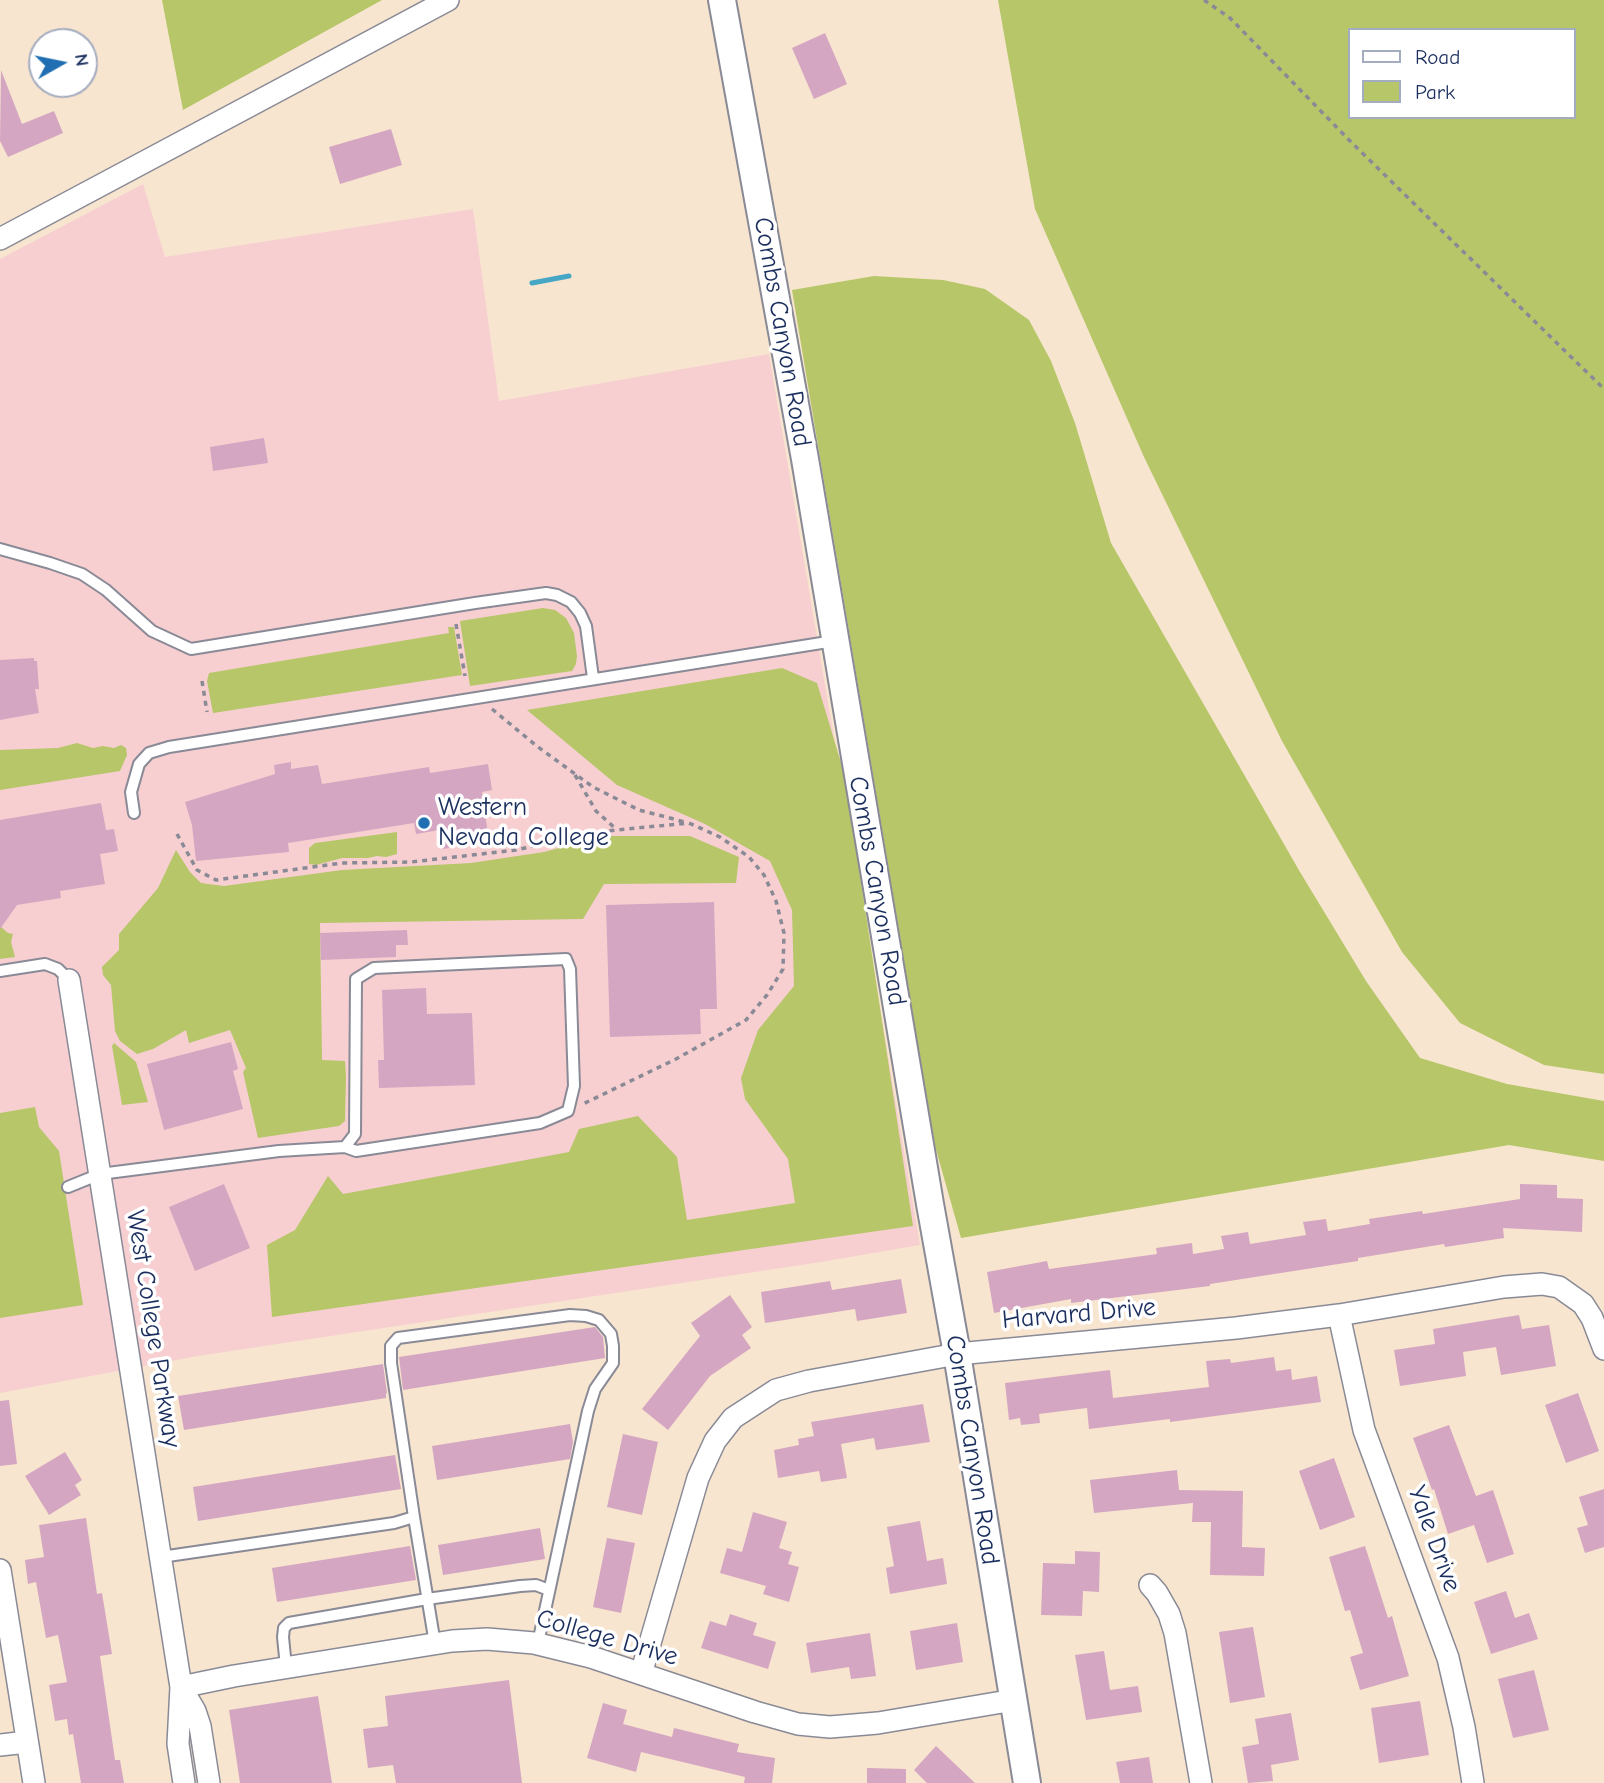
<!DOCTYPE html>
<html>
<head>
<meta charset="utf-8">
<style>
	body { margin:0 }
	#map { position:relative; width:1604px; height:1783px; overflow:hidden; background:#f7e5cf; font-family:"Comic Neue",sans-serif }
	canvas { display:block }
	.legend { position:absolute; left:1348px; top:28px; width:228px; height:91px; box-sizing:border-box; background:#fff; border:2px solid #a4acbf; margin:0; padding:9px 12px; list-style:none; font-size:21px; color:#1b2f5e }
	.legend li { display:flex; align-items:center; gap:14px; height:35px }
	.legend b { width:35px; border:2px solid #a4acbf }
	.north { position:absolute; left:28px; top:28px; width:70px; height:70px; box-sizing:border-box; background:#fff; border:2px solid #a4acbf; border-radius:50%; rotate:81deg; font-size:19px; font-weight:700; line-height:28px; text-align:center; color:#1b2f5e }
	.north::after { content:''; display:block; margin:auto; width:24px; height:32px; background:#1f6fb2; clip-path:polygon(50% 0,100% 100%,50% 72%,0 100%) }
</style>
</head>
<body>
<div id="map">
<canvas width="1604" height="1783"></canvas>
<ul class="legend">
<li><b style="height:9px;background:#fff"></b>Road</li>
<li><b style="height:19px;background:#b6c668"></b>Park</li>
</ul>
<div class="north">N</div>
</div>
<script>
const ctx = document.querySelector('canvas').getContext('2d');
ctx.lineJoin = 'round';
function paint(path, color) { ctx.fillStyle = color; ctx.fill(path, 'evenodd'); }
const poly = rows => new Path2D(rows.map(r => 'M' + r).join(''));
function stroke(path, color, width, dash) { ctx.strokeStyle = color; ctx.lineWidth = width; ctx.lineCap = dash ? 'butt' : 'round'; ctx.setLineDash(dash || []); ctx.stroke(path); }
function drawText(font, color, halo, rows, align = 'center') {
  ctx.font = font + ' "Comic Neue",sans-serif'; ctx.lineWidth = 7; ctx.setLineDash([]); ctx.textBaseline = 'middle'; ctx.strokeStyle = halo; ctx.fillStyle = color; for (const [text, x, y, turn = 0] of rows) {
    ctx.save(); ctx.translate(x, y); ctx.rotate((+turn || 0) * Math.PI / 180); ctx.textAlign = isNaN(turn) ? turn : align; if (halo) ctx.strokeText(text, 0, 0); ctx.fillText(text, 0, 0); ctx.restore();
  }
}
paint(poly([
	[143,184,165,257,473,209,499,401,769,354,920,1245,821,1262,198,1356,0,1393,0,259]
]), '#f7cfd1');
paint(poly([
	[162,0,382,0,183,110],
	[998,0,1604,0,1604,1074,1544,1065,1460,1023,1402,952,1282,741,1144,457,1035,209],
	[1350,30,1574,30,1574,117,1350,117],
	[874,276,943,280,985,289,1029,320,1051,361,1075,423,1111,543,1300,872,1366,981,1420,1058,1507,1084,1604,1101,1604,1161,1509,1145,961,1238,935,1146,792,290],
	[543,608,555,610,566,618,574,633,577,656,576,664,572,671,470,686,460,621],
	[448,627,454,627,462,675,213,713,207,681,209,673,449,633],
	[782,668,817,683,845,776,913,1226,272,1317,267,1245,295,1230,328,1176,343,1194,569,1152,579,1129,638,1116,677,1157,687,1220,795,1203,788,1159,745,1099,741,1078,758,1030,794,986,792,910,770,861,705,824,617,785,527,710],
	[77,743,93,748,103,746,114,748,121,745,126,748,127,755,120,771,0,790,0,750,58,748],
	[397,832,397,854,386,857,377,856,368,858,342,858,316,865,309,864,309,848,315,843],
	[603,836,690,836,739,857,736,883,604,884,583,919,320,923,322,1060,345,1061,346,1076,345,1121,339,1126,258,1138,243,1072,246,1068,230,1030,189,1043,186,1030,153,1049,137,1054,120,1041,115,1031,111,985,103,975,102,967,119,950,119,934,158,888,176,850,190,872,201,883,224,886,342,870,471,863,544,852],
	[0,926,8,933,13,934,11,942,15,957,0,959],
	[114,1043,136,1062,148,1102,122,1105,112,1046],
	[35,1107,39,1127,59,1151,83,1305,0,1318,0,1113]
]), '#b6c668');
stroke(poly([
	[532,283,569,276]
]), '#45a6c5', 5);
paint(poly([
	[825,33,847,84,814,99,792,48],
	[1,70,22,124,54,111,63,133,8,157,0,141],
	[391,129,402,165,340,184,329,147],
	[264,438,268,463,213,471,210,447],
	[34,658,34,661,37,661,39,689,35,689,39,713,0,720,0,660],
	[291,762,291,769,318,765,322,784,429,767,430,773,488,764,492,790,482,792,489,841,443,849,440,830,416,834,414,823,288,843,289,852,196,861,192,825,185,802,275,774,274,765],
	[101,803,106,830,114,829,118,851,100,854,105,884,60,891,61,898,17,905,0,929,0,820],
	[714,902,717,1009,700,1009,701,1034,610,1037,606,905],
	[407,930,408,945,396,945,396,957,321,960,320,933],
	[426,988,427,1014,472,1013,475,1085,379,1088,378,1060,384,1060,382,990],
	[231,1042,238,1069,233,1071,243,1109,164,1130,147,1064],
	[224,1184,250,1248,195,1271,169,1207],
	[1520,1184,1557,1185,1557,1198,1583,1199,1582,1232,1503,1228,1504,1238,1445,1247,1444,1244,1358,1258,1358,1261,1210,1284,1210,1286,1071,1303,1071,1299,994,1313,987,1272,1047,1261,1049,1269,1157,1254,1156,1248,1192,1243,1193,1254,1224,1249,1221,1236,1248,1232,1250,1244,1306,1235,1303,1222,1326,1219,1328,1231,1370,1224,1369,1219,1422,1211,1423,1214,1520,1199],
	[901,1279,907,1313,857,1321,855,1309,765,1323,761,1292,830,1281,832,1290],
	[730,1295,752,1327,742,1335,751,1348,710,1376,668,1430,642,1409,700,1336,691,1323],
	[1519,1315,1522,1329,1549,1325,1556,1366,1501,1375,1496,1347,1463,1352,1466,1376,1400,1386,1394,1350,1435,1344,1433,1329],
	[595,1327,603,1337,605,1358,403,1390,399,1357],
	[1274,1357,1276,1371,1291,1369,1292,1380,1317,1376,1321,1402,1170,1422,1170,1419,1089,1429,1087,1408,1039,1414,1040,1423,1021,1425,1020,1418,1009,1420,1005,1383,1110,1370,1113,1398,1209,1387,1206,1361,1230,1359,1231,1363],
	[383,1364,387,1393,386,1393,386,1398,184,1430,178,1396],
	[1578,1393,1599,1451,1566,1463,1545,1405],
	[9,1400,17,1464,0,1466,0,1401],
	[923,1404,930,1442,876,1450,874,1438,841,1444,847,1478,821,1482,819,1471,778,1478,774,1450,799,1445,798,1439,814,1436,811,1422],
	[570,1424,573,1442,570,1459,437,1480,432,1446],
	[1449,1425,1476,1496,1493,1490,1514,1554,1487,1563,1474,1525,1448,1534,1434,1489,1432,1490,1413,1438],
	[623,1434,658,1442,642,1515,607,1507],
	[65,1452,82,1480,75,1485,81,1495,49,1515,25,1476],
	[395,1455,401,1489,198,1521,193,1487],
	[1334,1458,1355,1517,1320,1530,1299,1471],
	[1177,1470,1179,1490,1243,1491,1242,1547,1265,1548,1264,1576,1210,1575,1211,1522,1192,1522,1193,1503,1094,1513,1090,1480],
	[1604,1489,1604,1547,1585,1553,1577,1528,1588,1525,1579,1497],
	[753,1512,787,1522,779,1548,792,1552,788,1564,799,1567,789,1602,763,1594,766,1586,720,1573,727,1548,742,1552],
	[86,1518,97,1594,102,1593,112,1654,100,1656,115,1760,120,1760,124,1783,81,1783,73,1734,69,1735,67,1719,55,1721,49,1685,67,1682,58,1635,46,1638,36,1582,28,1584,25,1560,44,1557,39,1525],
	[920,1521,927,1561,943,1558,947,1584,890,1594,886,1568,894,1566,887,1527],
	[540,1528,545,1559,443,1575,438,1545],
	[607,1538,635,1543,621,1613,593,1607],
	[410,1546,416,1580,277,1602,272,1568],
	[1365,1546,1388,1618,1392,1616,1409,1676,1360,1690,1350,1657,1363,1653,1350,1610,1345,1611,1329,1557],
	[1075,1551,1100,1552,1099,1592,1083,1591,1082,1616,1041,1615,1043,1563,1075,1564],
	[1506,1591,1515,1618,1529,1613,1538,1639,1491,1654,1474,1602],
	[730,1614,757,1623,753,1635,776,1642,768,1669,701,1648,710,1621,726,1626],
	[957,1623,963,1662,916,1670,910,1631],
	[1253,1627,1265,1697,1230,1703,1219,1632],
	[870,1633,876,1676,851,1679,849,1667,811,1673,806,1643],
	[1104,1651,1110,1690,1138,1686,1142,1712,1086,1720,1075,1655],
	[1534,1670,1549,1730,1513,1738,1498,1679],
	[509,1680,522,1783,396,1783,393,1765,368,1768,363,1729,388,1726,385,1696],
	[318,1696,332,1783,240,1783,229,1710],
	[1420,1701,1429,1755,1379,1763,1371,1708],
	[603,1703,627,1710,623,1724,672,1737,674,1728,739,1744,737,1752,775,1758,772,1783,744,1783,745,1777,641,1752,636,1772,587,1758],
	[1291,1713,1299,1760,1271,1765,1273,1781,1248,1783,1242,1747,1259,1744,1255,1719],
	[936,1746,975,1783,927,1783,914,1770],
	[1149,1757,1153,1783,1120,1783,1116,1762],
	[867,1768,906,1769,906,1783,867,1783]
]), '#d5a6c1');
const service = poly([
	[0,549,50,563,82,574,106,590,152,631,191,649,475,603,546,593,557,595,571,602,580,613,586,626,593,678],
	[134,813,131,792,139,764,149,753,169,747,834,641],
	[0,971,45,964,58,969,69,980],
	[68,1187,100,1174,279,1151,345,1147,356,1151,540,1123,568,1111,574,1086,570,969,566,959,374,968,356,979,355,1134,345,1147],
	[414,1517,435,1644],
	[161,1557,394,1523,414,1517,391,1363,391,1346,398,1338,570,1315,586,1316,599,1320,611,1334,613,1346,613,1363,595,1389,588,1411,538,1643],
	[286,1667,283,1637,284,1628,289,1623,427,1599,520,1586,536,1585,549,1590]
]);
const minor = poly([
	[0,239,448,0],
	[69,980,181,1687,178,1744,184,1783],
	[1339,1315,1364,1430,1448,1658,1464,1727,1473,1783],
	[0,1570,34,1783],
	[1150,1585,1157,1593,1169,1614,1175,1633,1201,1783],
	[641,1674,698,1478,715,1441,733,1418,776,1390,809,1381,957,1354,1236,1328,1339,1315,1504,1287,1542,1284,1559,1287,1583,1304,1592,1318,1604,1349],
	[181,1687,234,1676,452,1641,487,1639,534,1643,591,1657,755,1712,798,1724,830,1727,878,1723,1014,1700],
	[181,1687,195,1711,200,1726,209,1783],
	[0,1745,27,1742]
]);
const tertiary = poly([
	[722,0,805,459,930,1204,957,1354,1027,1783]
]);
stroke(service, '#898a96', 14);
stroke(minor, '#898a96', 24);
stroke(tertiary, '#898a96', 30);
stroke(poly([
	[1204,0,1230,18,1353,144,1604,389],
	[456,624,465,676],
	[202,681,207,712],
	[492,709,538,747,593,787,639,810,685,822],
	[575,775,596,811,616,829],
	[177,834,197,870,216,880,342,863,411,862,516,850,596,832,689,823,720,837,749,857,764,875,776,901,784,933,783,969,767,995,746,1020,676,1059,583,1104]
]), '#898a96', 3.5, [5, 5]);
stroke(service, '#fff', 10);
stroke(minor, '#fff', 21);
stroke(tertiary, '#fff', 26);
for (const [x, y, r, color] of [
	[424,823,7,"#1f6fb2"]
]) { const dot = new Path2D(); dot.arc(x, y, r, 0, 2 * Math.PI); ctx.fillStyle = color; ctx.fill(dot); stroke(dot, '#fff', 2.5); }
drawText('26px', '#1b2f5e', '#fff', [
	["Combs Canyon Road",782,332,80],
	["Combs Canyon Road",877,891,80],
	["Harvard Drive",1079,1314,-5],
	["West College Parkway",153,1329,81],
	["Combs Canyon Road",972,1450,81],
	["Yale Drive",1434,1539,70],
	["College Drive",607,1638,16]
]);
drawText('26px', '#1b2f5e', '#fff', [
	["Western",438,808],
	["Nevada College",438,838]
], 'left');
</script>
</body>
</html>
